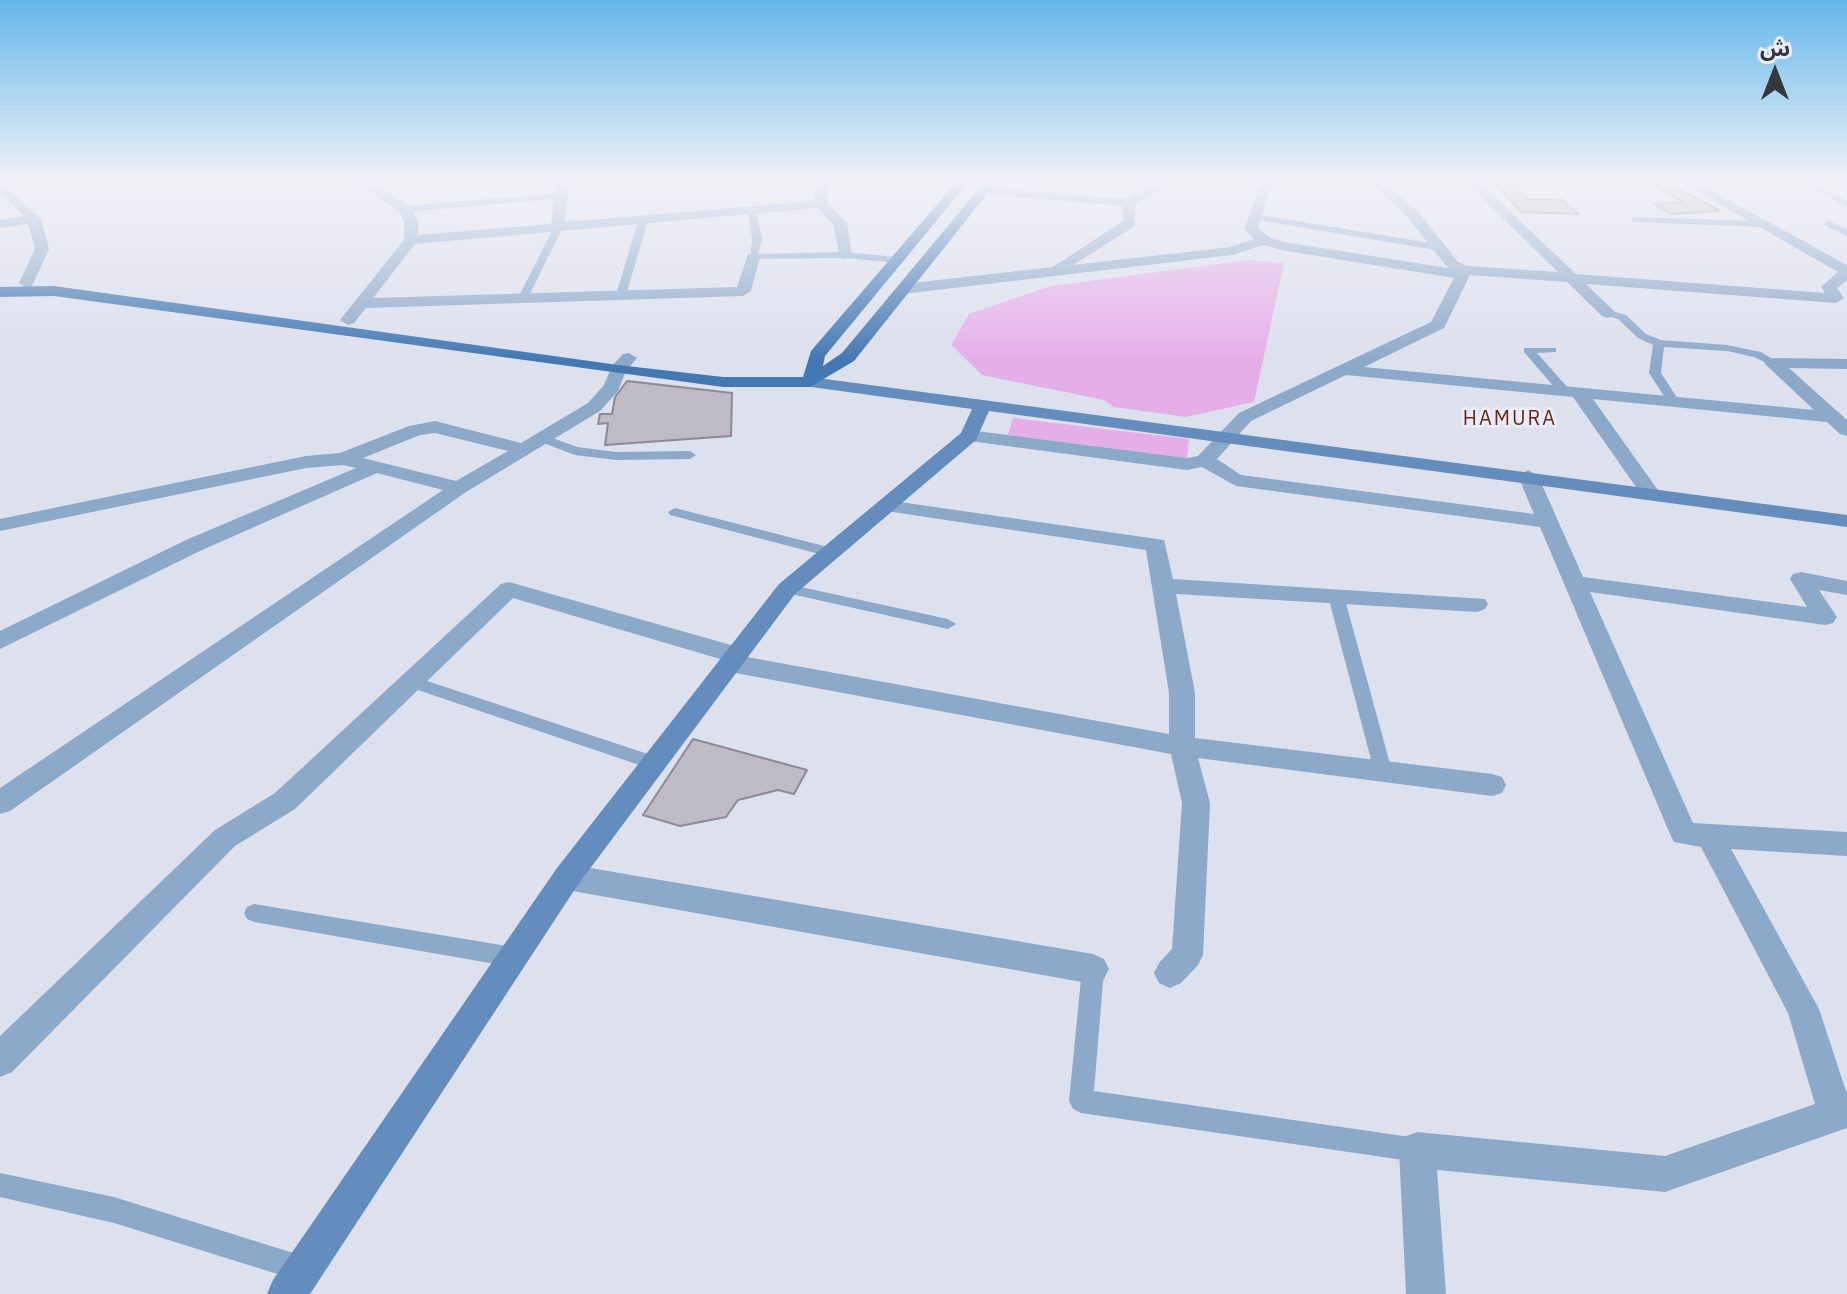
<!DOCTYPE html>
<html>
<head>
<meta charset="utf-8">
<style>
	body { margin:0 }
	#map { position:relative; width:1847px; height:1294px; overflow:hidden; background:#dde0ed; font-family:"IBM Plex Sans","Noto Sans Arabic",sans-serif }
	canvas { display:block }
	.north { position:absolute; left:1735px; top:32px; width:80px; height:80px; -webkit-text-stroke:6px #ebedfa; paint-order:stroke; rotate:0deg; font-size:22px; font-weight:700; line-height:32px; text-align:center; color:#36373c }
	.north::after { content:''; display:block; margin:auto; width:28px; height:36px; background:#36373c; clip-path:polygon(50% 0,100% 100%,50% 72%,0 100%) }
</style>
</head>
<body>
<div id="map">
<canvas width="1847" height="1294"></canvas>
<div class="north">ش</div>
</div>
<script>
const ctx = document.querySelector('canvas').getContext('2d');
ctx.lineJoin = 'round';
function paint(path, color) { ctx.fillStyle = color; ctx.fill(path, 'evenodd'); }
const poly = rows => new Path2D(rows.map(r => 'M' + r).join(''));
function stroke(path, color, width, dash) { ctx.strokeStyle = color; ctx.lineWidth = width; ctx.lineCap = dash ? 'butt' : 'round'; ctx.setLineDash(dash || []); ctx.stroke(path); }
function drawText(font, color, halo, rows, align = 'center') {
  ctx.font = font + ' "IBM Plex Sans",sans-serif'; ctx.lineWidth = 6; ctx.setLineDash([]); ctx.textBaseline = 'middle'; ctx.strokeStyle = halo; ctx.fillStyle = color; for (const [text, x, y, turn = 0] of rows) {
    ctx.save(); ctx.translate(x, y); ctx.rotate((+turn || 0) * Math.PI / 180); ctx.textAlign = isNaN(turn) ? turn : align; if (halo) ctx.strokeText(text, 0, 0); ctx.fillText(text, 0, 0); ctx.restore();
  }
}
paint(poly([
	[1248,260,1284,263,1254,402,1186,417,1114,407,1104,400,982,375,951,345,969,314,1051,286],
	[1013,418,1189,439,1187,458,1008,435]
]), '#e6aee9');
const building = poly([
	[1492,180,1515,181,1519,184,1514,184,1528,199,1563,200,1578,214,1521,212,1492,180],
	[1666,182,1720,211,1671,214,1653,204,1684,202,1649,183,1666,182],
	[627,381,732,393,731,436,605,445,608,423,598,424,600,414,612,414,615,397,627,381],
	[693,739,807,770,794,794,778,790,738,800,726,817,680,826,643,815,693,739]
]);
paint(building, '#bebac6');
stroke(building, '#8d8995', 2);
paint(poly([
	[1794,179,1804,179,1847,201,1847,207,1794,179],
	[562,193,565,194,565,198,405,212,401,209,405,206,562,193],
	[752,208,756,211,762,239,758,254,845,252,897,257,902,260,897,263,845,258,750,259,752,239,748,211,752,208],
	[1255,214,1442,245,1447,248,1442,251,1252,219,1252,215,1255,214],
	[1635,217,1763,221,1768,224,1763,227,1632,222,1632,218,1635,217],
	[643,218,648,221,626,295,617,297,616,295,638,221,643,218],
	[1829,221,1847,229,1847,236,1826,226,1824,224,1829,221],
	[554,227,562,229,528,298,519,300,518,298,554,227],
	[1608,310,1626,315,1646,334,1661,340,1727,345,1761,352,1779,363,1773,366,1754,357,1727,351,1664,347,1661,373,1680,402,1678,405,1670,405,1649,373,1653,345,1638,338,1618,319,1604,315,1604,311,1608,310],
	[1524,348,1556,348,1556,352,1537,353,1569,389,1569,395,1561,395,1524,352,1524,348],
	[542,434,577,447,616,452,690,451,696,455,690,459,616,460,575,455,538,441,538,435,542,434],
	[675,508,836,549,838,552,831,557,670,515,668,512,675,508],
	[787,584,948,619,956,624,948,629,782,592,779,589,782,586,787,584],
	[1336,591,1344,596,1392,771,1389,776,1383,778,1377,776,1374,771,1328,596,1336,591],
	[412,676,660,758,663,763,660,768,654,770,406,686,404,682,406,678,412,676],
	[254,904,513,947,520,950,524,957,520,964,513,967,254,922,247,919,244,913,247,907,254,904],
	[1093,959,1101,962,1104,969,1094,1091,1417,1138,1426,1141,1429,1150,1426,1159,1417,1162,1081,1113,1073,1109,1069,1101,1082,969,1085,962,1093,959],
	[0,1173,114,1197,303,1256,312,1260,316,1269,312,1278,303,1282,114,1223,0,1197,0,1173]
]), '#8da9ca');
paint(poly([
	[351,179,365,179,410,206,418,221,418,235,551,224,557,179,569,179,565,222,814,201,816,187,828,179,842,179,827,191,828,203,847,223,852,255,845,259,840,258,833,224,818,208,415,244,373,298,737,287,748,254,758,254,760,257,751,291,743,296,366,308,354,323,348,325,340,320,404,240,404,221,399,211,351,179],
	[1163,179,1178,179,1135,205,1135,226,1073,265,1230,247,1254,239,1244,229,1262,179,1274,179,1258,228,1269,237,1284,242,1448,268,1409,219,1368,179,1381,179,1419,213,1458,262,1468,266,1558,272,1463,179,1476,179,1576,274,1825,293,1821,287,1838,272,1676,179,1690,179,1847,265,1847,280,1837,288,1844,298,1836,303,1586,284,1616,313,1608,318,1602,316,1567,282,1470,275,1444,328,1364,367,1814,410,1764,363,1773,358,1847,359,1847,369,1789,368,1847,420,1847,436,1840,434,1827,422,1593,399,1660,493,1657,497,1643,497,1573,397,1346,375,1251,421,1217,459,1241,475,1534,514,1518,476,1528,470,1538,476,1583,577,1807,607,1790,579,1793,574,1801,572,1847,581,1847,595,1819,590,1837,617,1833,623,1825,625,1590,592,1693,823,1847,832,1847,856,1731,849,1819,1009,1847,1094,1847,1128,1665,1192,1437,1170,1446,1294,1406,1294,1399,1150,1404,1137,1417,1132,1665,1156,1815,1104,1788,1013,1701,847,1674,842,1670,834,1540,527,1236,486,1202,467,1187,470,962,440,960,436,962,432,969,430,1187,458,1198,456,1239,413,1431,322,1454,278,1281,250,1264,245,1232,255,903,294,895,289,903,284,1053,267,1123,221,1122,206,983,194,978,193,978,187,1126,199,1163,179],
	[0,182,41,219,49,249,32,286,27,288,19,283,35,249,28,224,0,228,0,220,24,216,0,193,0,182],
	[629,353,637,358,626,371,618,391,600,411,466,492,10,811,0,814,0,788,443,490,377,473,202,550,0,649,0,631,186,540,356,468,343,465,306,468,0,531,0,519,306,456,340,453,409,426,435,421,521,443,588,403,604,385,612,366,623,354,629,353],
	[435,433,508,451,456,481,363,458,420,435,435,433],
	[886,500,1164,540,1173,579,1485,599,1488,604,1485,609,1477,612,1176,594,1195,693,1195,738,1492,774,1502,777,1506,785,1502,793,1492,796,1198,758,1210,803,1203,955,1198,965,1181,983,1170,988,1159,983,1154,973,1159,963,1172,949,1182,803,1171,754,730,672,721,669,718,663,720,659,513,598,295,809,235,846,12,1072,0,1077,0,1036,215,830,275,793,501,584,509,582,745,649,747,657,1169,734,1169,693,1146,550,879,510,876,506,879,502,886,500],
	[567,864,1093,954,1104,959,1109,969,1104,979,1093,984,567,890,557,886,552,877,557,868,567,864]
]), '#8da9ca');
paint(poly([
	[810,377,1847,515,1847,527,989,411,976,440,795,594,577,886,310,1294,267,1294,273,1280,557,868,779,584,961,433,972,409,804,386,801,382,810,377]
]), '#648dbd');
paint(poly([
	[959,179,971,179,825,356,823,366,842,353,987,179,999,179,854,361,810,387,723,387,54,296,0,297,0,287,54,286,618,365,723,377,803,377,811,351,959,179]
]), '#4478b3');
const sky = ctx.createLinearGradient(0, 0, 0, 360);
sky.addColorStop(0, '#65b7ea');
sky.addColorStop(0.5, '#f0f1f7');
sky.addColorStop(1, '#f0f1f700');
ctx.fillStyle = sky;
ctx.fillRect(0, 0, 1847, 360);
ctx.letterSpacing = '2px';
drawText('20px', '#692614', '#ebedfa', [
	["HAMURA",1510,419]
]);
ctx.letterSpacing = '0px';
</script>
</body>
</html>
